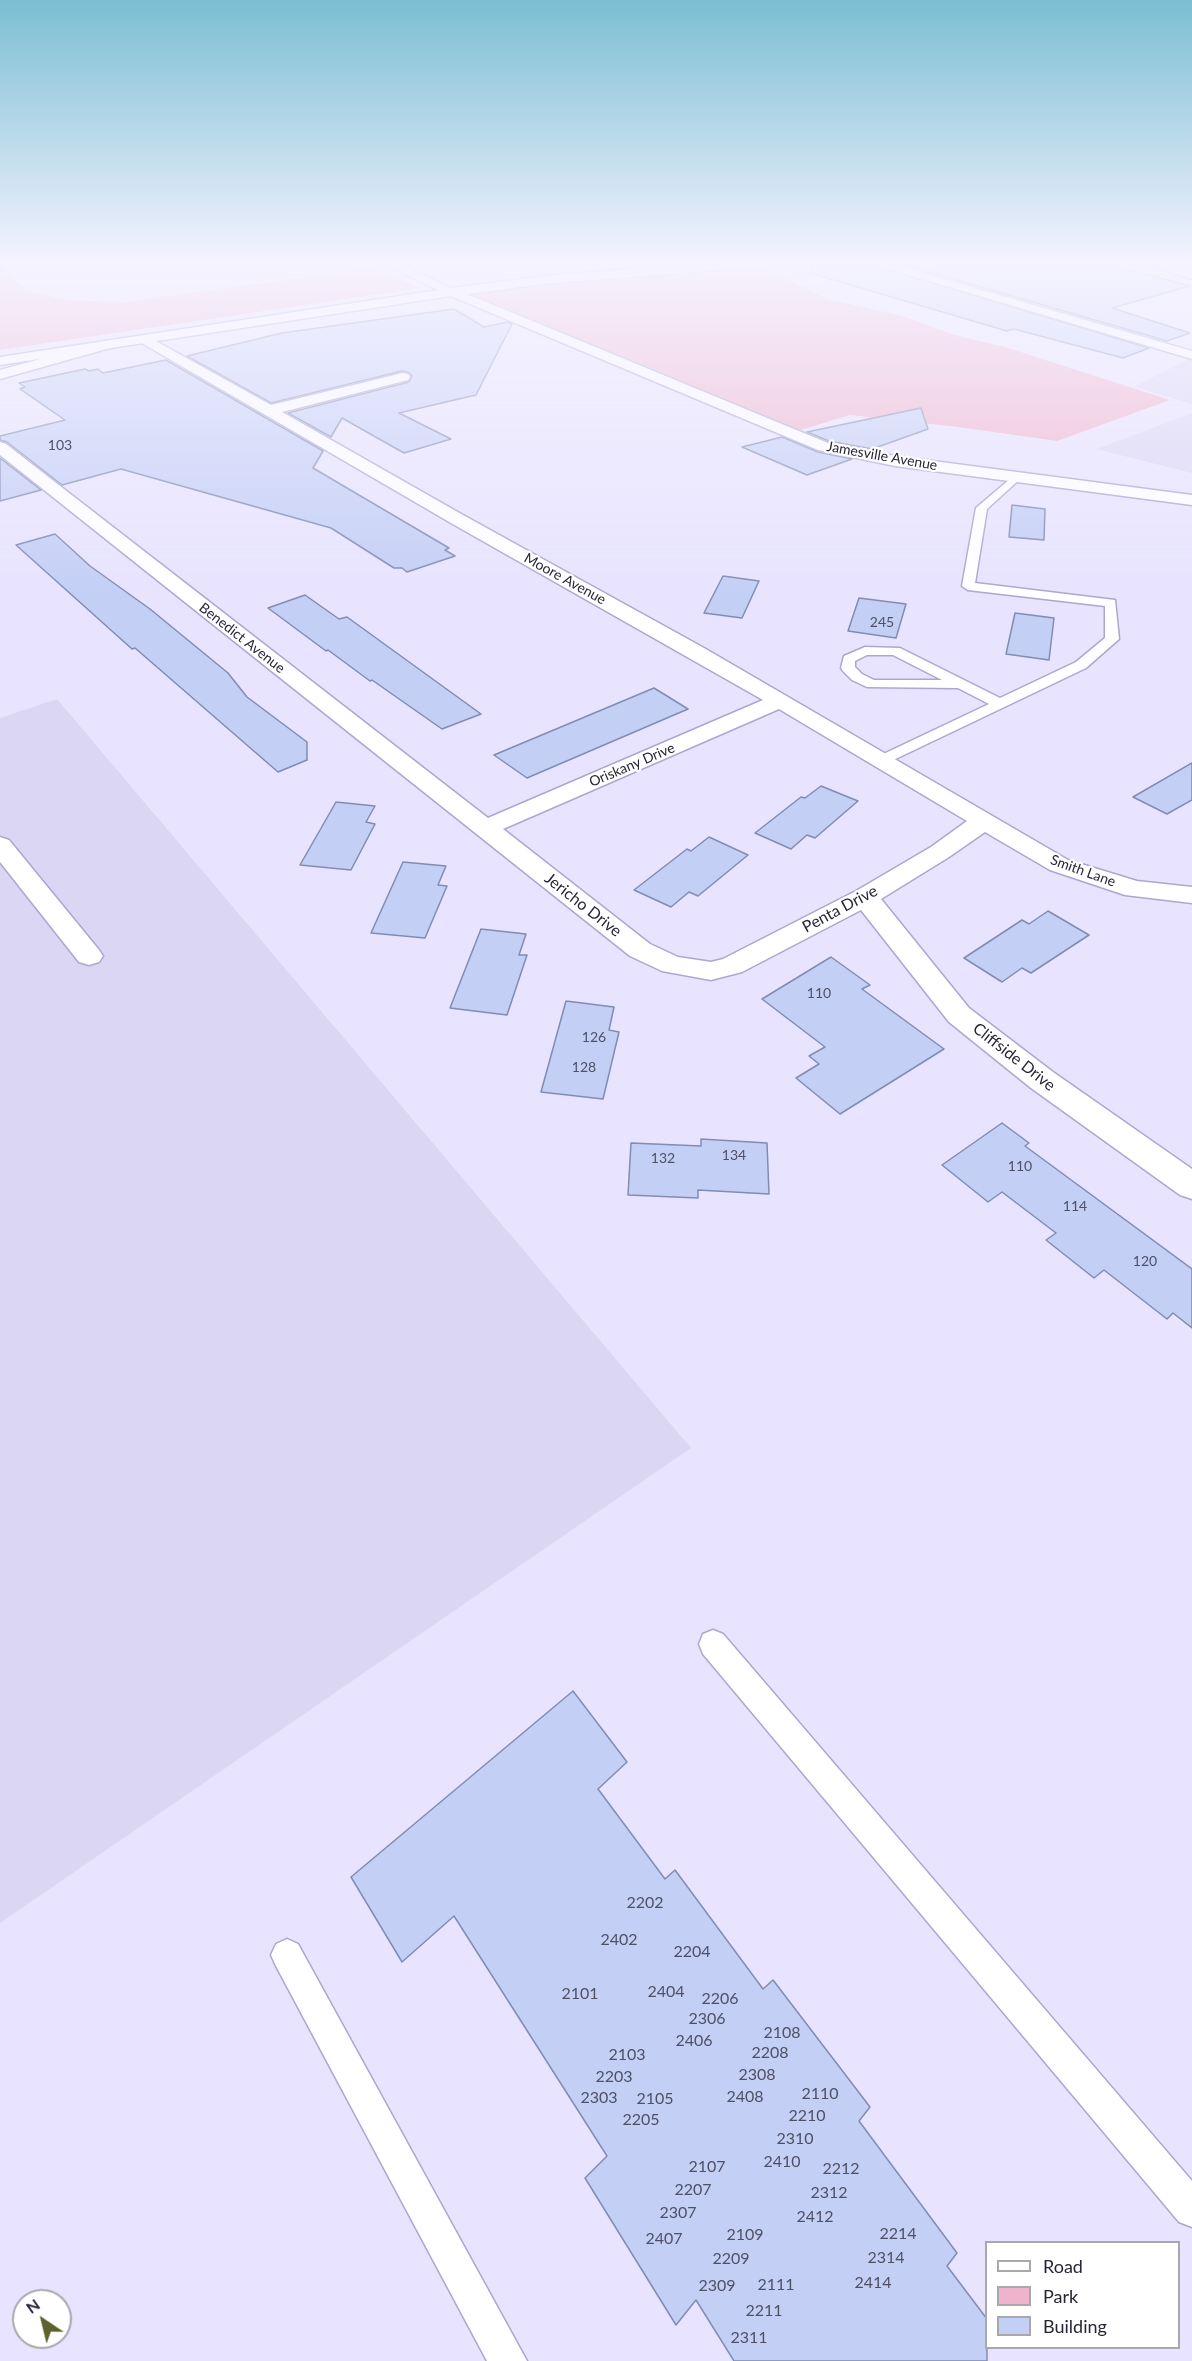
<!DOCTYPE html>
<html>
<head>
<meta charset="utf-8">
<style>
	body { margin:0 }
	#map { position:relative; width:1192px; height:2361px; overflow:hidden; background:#e8e4ff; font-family:Lato,sans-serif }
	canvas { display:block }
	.legend { position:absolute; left:985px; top:2241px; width:195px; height:108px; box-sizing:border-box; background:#fff; border:2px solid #a9a8ae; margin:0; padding:8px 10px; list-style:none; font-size:18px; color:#282535 }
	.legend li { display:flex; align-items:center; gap:12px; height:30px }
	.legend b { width:30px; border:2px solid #a9a8ae }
	.north { position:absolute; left:12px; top:2289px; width:60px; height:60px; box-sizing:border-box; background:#fff; border:2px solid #a9a8ae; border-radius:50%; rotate:325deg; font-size:16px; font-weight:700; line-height:24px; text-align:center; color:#282535 }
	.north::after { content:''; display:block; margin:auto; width:21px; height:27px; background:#5d612e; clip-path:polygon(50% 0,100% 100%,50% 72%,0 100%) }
</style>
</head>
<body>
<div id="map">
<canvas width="1192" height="2361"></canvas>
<ul class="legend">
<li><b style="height:8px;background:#fff"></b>Road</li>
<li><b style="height:16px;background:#f0b3cc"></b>Park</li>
<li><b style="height:16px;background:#c4cff6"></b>Building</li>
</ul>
<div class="north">N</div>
</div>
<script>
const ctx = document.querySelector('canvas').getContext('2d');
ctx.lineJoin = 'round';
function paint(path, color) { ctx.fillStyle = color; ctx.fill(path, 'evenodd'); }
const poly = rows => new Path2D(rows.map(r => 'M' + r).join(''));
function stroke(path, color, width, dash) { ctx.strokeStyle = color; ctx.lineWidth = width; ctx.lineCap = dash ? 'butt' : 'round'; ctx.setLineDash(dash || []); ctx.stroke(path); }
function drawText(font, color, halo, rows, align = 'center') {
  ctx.font = font + ' Lato,sans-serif'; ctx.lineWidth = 4.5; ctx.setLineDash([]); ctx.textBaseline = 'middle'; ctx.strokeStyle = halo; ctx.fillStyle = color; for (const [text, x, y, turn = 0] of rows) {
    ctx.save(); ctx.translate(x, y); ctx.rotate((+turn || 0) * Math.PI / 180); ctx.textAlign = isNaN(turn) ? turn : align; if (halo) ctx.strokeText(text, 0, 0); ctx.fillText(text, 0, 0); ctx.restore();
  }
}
paint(poly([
	[1192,357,1192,404,1134,387],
	[1192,413,1192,473,1096,449],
	[57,699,691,1448,0,1923,0,718]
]), '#dbd6f4');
paint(poly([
	[0,265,26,291,67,300,124,302,373,268,421,288,0,350],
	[768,269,827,299,903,316,954,335,1005,347,1170,400,1057,441,958,427,850,415,801,430,470,294,559,282]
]), '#f0b3cc');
const building = poly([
	[811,264,870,264,1149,348,1123,358,1014,329,1007,331,810,273,811,264],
	[902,264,1108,264,1190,286,1112,308,1190,333,1167,341,902,264],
	[454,309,484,327,508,322,512,324,476,395,399,413,451,439,404,453,342,418,331,437,288,413,409,382,412,376,408,372,402,371,271,403,187,356,282,333,454,309],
	[166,360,323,451,313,468,449,548,445,550,455,556,407,572,402,568,394,568,331,528,121,469,62,485,7,442,0,440,0,436,65,420,20,389,25,387,19,383,85,369,89,371,98,369,103,373,166,360],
	[921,408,928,429,872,449,829,441,807,432,921,408],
	[782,437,818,452,852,459,807,475,742,447,782,437],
	[0,458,41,490,0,501,0,458],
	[1012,505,1045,509,1044,540,1009,537,1012,505],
	[55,534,90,566,150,609,228,673,247,697,307,742,307,760,278,772,135,648,132,649,16,545,55,534],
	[723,576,759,581,742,618,704,613,723,576],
	[305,595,339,619,347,617,481,714,442,729,372,680,370,681,328,650,326,651,268,608,305,595],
	[859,598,906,604,896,638,848,631,859,598],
	[1015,613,1054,618,1049,660,1006,654,1015,613],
	[654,688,688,709,527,778,494,755,654,688],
	[1192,763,1192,800,1167,814,1133,797,1192,763],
	[821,786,858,801,815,838,807,835,791,849,755,833,801,797,805,798,821,786],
	[336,802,375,806,366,822,375,824,351,870,300,865,336,802],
	[709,837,748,855,698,896,689,892,671,907,634,890,687,849,691,851,709,837],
	[403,862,446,866,438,885,447,886,425,938,371,933,403,862],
	[1048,911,1089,935,1031,973,1022,968,1002,982,964,958,1022,920,1029,924,1048,911],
	[481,929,526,934,519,955,527,955,507,1015,450,1008,481,929],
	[831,957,870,985,862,989,944,1049,840,1114,796,1078,819,1064,809,1056,825,1047,762,999,831,957],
	[566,1001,614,1007,609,1030,619,1032,603,1099,541,1092,566,1001],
	[1002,1123,1029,1143,1025,1146,1192,1269,1192,1328,1173,1313,1167,1319,1104,1270,1094,1278,1046,1240,1056,1233,1002,1192,988,1202,942,1165,1002,1123],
	[701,1139,767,1143,769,1194,698,1190,698,1198,628,1195,631,1143,701,1146,701,1139],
	[573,1691,627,1762,598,1789,665,1879,675,1870,763,1989,773,1980,870,2107,859,2121,957,2253,947,2266,987,2319,987,2361,734,2361,696,2300,676,2325,585,2178,607,2156,454,1916,402,1962,351,1877,573,1691]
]);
paint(building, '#c4cff6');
stroke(building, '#818cb3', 1.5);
const service = poly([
	[1016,474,1021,477,1020,479,987,509,975,583,1115,600,1119,639,1086,668,885,764,875,764,873,761,875,758,989,704,958,688,867,687,852,680,843,671,841,668,844,656,865,647,900,648,1000,698,1076,662,1105,638,1105,606,968,590,962,586,976,508,1016,474],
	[867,655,893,655,942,680,874,680,862,674,855,667,855,661,867,655],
	[713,1630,723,1634,1192,2181,1192,2227,1179,2222,703,1654,699,1644,703,1634,713,1630],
	[287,1939,298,1944,527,2361,487,2361,276,1966,271,1955,276,1944,287,1939]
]);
const minor = poly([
	[384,264,401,264,458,292,452,296,448,295,384,264],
	[872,264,892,264,1192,351,1192,359,872,264],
	[1144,264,1166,264,1192,271,1192,279,1144,264],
	[145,335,271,405,403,373,408,374,410,377,408,380,282,412,463,515,704,648,1068,860,1137,881,1192,887,1192,903,1125,895,1050,870,985,832,949,857,881,899,969,1008,1053,1072,1192,1169,1192,1199,1180,1195,1031,1088,949,1022,861,910,742,972,711,980,662,971,630,956,0,455,0,442,6,444,488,818,763,700,451,523,140,342,138,339,145,335],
	[779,709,967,821,931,847,856,891,723,959,711,962,678,957,650,944,503,829,779,709],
	[105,341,112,345,110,348,0,379,0,370,105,341],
	[0,837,9,840,99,950,103,956,99,962,89,965,79,962,0,862,0,837]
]);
const tertiary = poly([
	[693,264,751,264,745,268,552,283,467,294,828,443,895,456,1192,495,1192,505,895,466,818,450,451,296,0,365,0,357,452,288,552,275,693,264]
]);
stroke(service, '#ada6d0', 3);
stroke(minor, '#ada6d0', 3);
stroke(tertiary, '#ada6d0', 3);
paint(service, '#fff');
paint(minor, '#fff');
paint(tertiary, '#fff');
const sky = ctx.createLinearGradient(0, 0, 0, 595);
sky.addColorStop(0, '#7bbed3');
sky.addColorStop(0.44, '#f5f3ff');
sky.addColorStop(1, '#f5f3ff00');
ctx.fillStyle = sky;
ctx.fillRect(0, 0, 1192, 595);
drawText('14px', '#4f5065', null, [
	["103",60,445],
	["245",882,622],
	["110",819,993],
	["126",594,1037],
	["128",584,1067],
	["134",734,1155],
	["132",663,1158],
	["110",1020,1166],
	["114",1075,1206],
	["120",1145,1261]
]);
drawText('14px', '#282535', '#fff', [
	["Jamesville Avenue",882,456,10],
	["Moore Avenue",565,579,29],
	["Benedict Avenue",242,638,38],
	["Oriskany Drive",632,765,-23],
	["Smith Lane",1083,871,20]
]);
drawText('16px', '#282535', '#fff', [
	["Jericho Drive",583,905,38],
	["Penta Drive",840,909,-28],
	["Cliffside Drive",1014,1057,38]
]);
drawText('16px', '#4f5065', null, [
	["2202",645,1903],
	["2402",619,1940],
	["2204",692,1952],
	["2404",666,1992],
	["2101",580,1994],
	["2206",720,1999],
	["2306",707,2019],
	["2108",782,2033],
	["2406",694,2041],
	["2208",770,2053],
	["2103",627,2055],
	["2308",757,2075],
	["2203",614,2077],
	["2110",820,2094],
	["2408",745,2097],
	["2303",599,2098],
	["2105",655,2099],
	["2210",807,2116],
	["2205",641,2120],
	["2310",795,2139],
	["2410",782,2162],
	["2107",707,2167],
	["2212",841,2169],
	["2207",693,2190],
	["2312",829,2193],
	["2307",678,2213],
	["2412",815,2217],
	["2214",898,2234],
	["2109",745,2235],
	["2407",664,2239],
	["2314",886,2258],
	["2209",731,2259],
	["2414",873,2283],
	["2111",776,2285],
	["2309",717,2286],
	["2211",764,2311],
	["2311",749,2338]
]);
</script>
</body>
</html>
